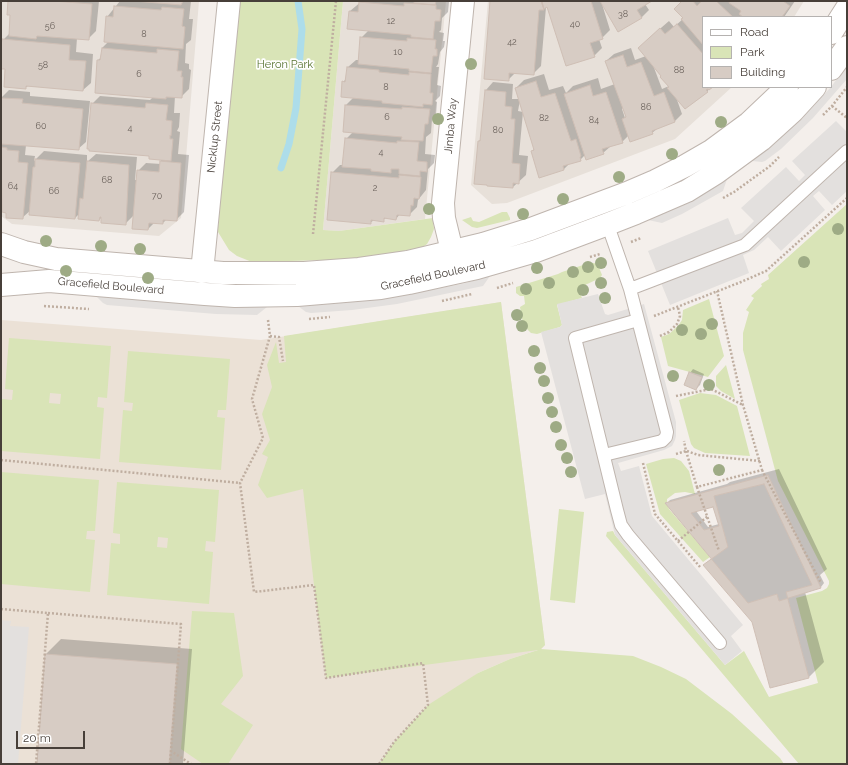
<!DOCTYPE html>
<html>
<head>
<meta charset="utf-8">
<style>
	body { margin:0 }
	#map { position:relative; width:848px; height:765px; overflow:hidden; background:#f4efeb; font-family:Raleway,sans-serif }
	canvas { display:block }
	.frame { position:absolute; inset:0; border:2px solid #473f39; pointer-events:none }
	.legend { position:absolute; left:702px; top:16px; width:130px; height:72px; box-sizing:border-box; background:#fff; border:1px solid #b5b2b0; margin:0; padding:5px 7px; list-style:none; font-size:12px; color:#473f39 }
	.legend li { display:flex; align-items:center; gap:8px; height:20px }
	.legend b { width:20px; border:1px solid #b5b2b0 }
	.scale { position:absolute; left:16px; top:731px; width:69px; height:18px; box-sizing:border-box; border:2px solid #473f39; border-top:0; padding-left:5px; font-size:12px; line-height:14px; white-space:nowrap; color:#473f39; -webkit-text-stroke:3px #fff; paint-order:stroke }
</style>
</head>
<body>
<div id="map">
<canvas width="848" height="765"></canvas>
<div class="frame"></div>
<ul class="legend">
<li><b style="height:5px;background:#fff"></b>Road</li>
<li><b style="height:11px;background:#d9e4b7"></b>Park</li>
<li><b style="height:11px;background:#d7ccc4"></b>Building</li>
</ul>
<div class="scale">20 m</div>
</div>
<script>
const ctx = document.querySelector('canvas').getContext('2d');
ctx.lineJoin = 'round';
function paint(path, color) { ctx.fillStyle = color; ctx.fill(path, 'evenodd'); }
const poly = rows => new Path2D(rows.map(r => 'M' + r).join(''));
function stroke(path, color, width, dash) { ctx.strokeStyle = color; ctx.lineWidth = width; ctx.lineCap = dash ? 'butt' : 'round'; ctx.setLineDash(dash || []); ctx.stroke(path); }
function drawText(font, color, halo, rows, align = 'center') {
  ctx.font = font + ' Raleway,sans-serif'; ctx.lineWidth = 3.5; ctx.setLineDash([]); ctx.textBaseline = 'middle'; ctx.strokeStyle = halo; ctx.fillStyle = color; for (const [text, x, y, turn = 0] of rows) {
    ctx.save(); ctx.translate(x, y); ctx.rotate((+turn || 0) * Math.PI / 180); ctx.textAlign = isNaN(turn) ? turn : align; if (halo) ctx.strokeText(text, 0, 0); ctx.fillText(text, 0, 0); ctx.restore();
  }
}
paint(poly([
	[1,1,199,1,181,218,159,236,12,224,1,216],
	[343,1,446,1,425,219,339,231,323,230],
	[488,1,804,1,794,17,703,17,703,87,732,87,675,139,507,203,492,204,471,185]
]), '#e7e0d9');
paint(poly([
	[501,302,545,645,541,649,510,659,478,673,394,742,379,764,1,764,1,320,261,340]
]), '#ebe1d6');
paint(poly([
	[237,1,343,1,323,230,339,231,433,218,434,229,431,237,427,244,423,247,363,259,252,262,237,256,229,250,218,232,218,227],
	[847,204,847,764,799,764,606,536,607,532,613,531,615,535,725,665,744,651,769,697,818,683,796,598,822,591,827,588,829,584,829,581,778,481,743,350,743,333,749,312,746,310,754,298,751,296,762,286,761,284,769,279,768,275],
	[502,212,507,212,510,218,510,220,477,228,472,227,462,220,471,217,473,221,479,222],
	[589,263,594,263,598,265,602,275,600,278,583,286,579,291,582,298,557,305,562,325,560,327,537,334,531,333,526,328,522,319,520,307,525,304,524,296,520,296,516,293,516,287,558,274,562,272],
	[709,299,724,356,708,377,668,366,661,337,669,334,678,326,682,320,683,310],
	[501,302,545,645,541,649,633,656,661,667,686,679,732,714,780,758,784,764,379,764,394,742,428,705,478,673,510,659,538,650,326,678,314,585,303,489,267,498,258,485,268,457,262,454,270,440,262,414,272,387,267,365,276,342,279,363,286,362,284,336],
	[9,338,111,346,107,398,98,397,97,407,104,408,100,459,1,451,2,399,12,400,13,390,5,389],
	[50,393,61,394,60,404,49,403],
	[128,351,230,359,226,410,218,410,217,417,225,418,221,470,119,462,123,410,132,411,133,403,124,402],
	[726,365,735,399,721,391,716,386,716,376],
	[700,393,716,395,737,406,750,456,705,453,694,448,691,444,679,400],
	[674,458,681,461,689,471,695,494,685,492,675,493,667,499,667,503,669,509,710,557,703,562,660,514,646,464,663,459],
	[1,472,99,480,95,531,87,531,86,539,95,540,90,592,1,584],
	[117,482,219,490,215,542,206,541,205,551,213,552,209,604,107,595,111,543,120,544,120,534,113,533],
	[158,537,168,538,167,548,157,547],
	[559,509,584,512,575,603,550,600],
	[192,611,234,613,243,676,221,704,253,725,228,764,203,764,181,749]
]), '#d9e4b7');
paint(poly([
	[847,65,847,79,813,118,781,149,765,161,762,162,752,161,775,142,807,113,831,87],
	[836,121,847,132,847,191,832,205,819,191,813,196,825,210,781,251,768,237,754,250,743,255,749,273,670,305,648,251,728,218,735,235,742,233,754,221,741,208,786,167,799,181,805,175,792,161],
	[727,179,723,191,682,214,662,223,648,220,678,207],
	[490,276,483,286,397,304,352,310,311,313,306,312,298,306,329,304,396,296,462,284],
	[598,294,605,314,608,315,644,304,676,422,676,436,675,440,672,446,664,450,618,463,621,471,639,466,652,516,743,625,731,636,742,651,725,665,615,535,605,494,585,499,541,332,560,327,562,325,557,304],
	[96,296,216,306,267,307,257,315,216,314,107,305,103,303],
	[1,620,11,621,10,626,29,627,18,764,1,764]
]), '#e3e0de');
paint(poly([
	[9,1,99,1,96,31,88,39,77,38,76,52,93,54,91,83,83,90,28,86,25,88,6,68,1,68,3,40,10,33,12,14],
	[120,1,191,1,189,19,193,19,191,40,186,44,185,63,189,64,189,69,191,70,189,89,181,97,175,96,174,113,180,113,179,127,177,131,180,132,178,154,189,155,184,212,176,220,167,219,163,223,154,223,148,229,134,215,125,224,102,217,99,220,80,213,75,218,31,210,22,218,7,212,1,208,1,98,9,90,30,92,30,96,90,101,86,142,78,149,26,145,25,155,35,156,34,161,44,151,87,155,87,162,96,154,137,157,135,180,137,180,138,171,146,163,161,164,161,159,150,155,92,104,100,96,150,100,153,97,98,60,102,57,102,48,109,41,107,17],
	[362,1,443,1,449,2,448,12,442,18,441,30,439,32,444,33,443,41,445,41,444,47,440,52,438,64,436,67,439,67,437,85,441,86,440,96,435,101,437,102,436,115,432,119,431,133,426,137,425,154,435,155,434,163,428,169,426,190,418,200,417,207,409,215,400,214,396,219,386,218,383,220,374,220,370,223,332,173,340,165,343,165,346,139,353,132,346,105,354,97,343,82,347,78,348,67,356,60,359,60,361,38,369,30,350,11],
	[491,1,650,1,645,4,649,10,641,18,602,4,610,30,602,38,599,39,602,48,594,56,548,6,546,7,541,66,533,74,515,73,508,80],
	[683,1,795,1,784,17,703,17,703,87,712,87,697,100,676,97,682,114,674,122,658,128,652,133,629,135,622,142,611,146,603,153,585,155,580,160,570,163,564,169,532,151,535,148,520,100,518,111,523,112,519,155,528,156,526,175,513,187,479,141,481,139,486,90,493,82,513,84,512,99,519,99,516,88,524,80,544,74,549,90,563,86,566,93,573,86,598,78,601,89,615,84,606,61,614,54,631,48,635,60,646,56,647,40,669,21,674,27,684,18],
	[653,65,662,76,669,86,662,89],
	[623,108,626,116,625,118,622,109],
	[693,369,704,374,700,385,696,389,690,373],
	[779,469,827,569,820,575,824,583,821,587,805,592,824,662,809,677,752,621,704,565,712,558,667,503,670,500,727,484,730,482],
	[714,506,719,524,708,527,696,511],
	[61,639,192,649,183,764,38,764,46,654]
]), '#0003');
stroke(poly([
	[281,168,289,144,296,108,302,29,298,1]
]), '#adddea', 7);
const building = poly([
	[8,1,53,1,92,4,89,40,37,36,36,39,9,36,10,15,7,15,8,1],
	[134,1,183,1,181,5,134,1],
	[414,1,436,1,435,5,414,3,414,1],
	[490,1,541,1,544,10,539,10,534,75,509,73,509,81,484,79,490,1],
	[542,1,591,1,603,39,590,43,595,57,566,66,547,7,544,9,542,1],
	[600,1,652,1,637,10,642,18,618,32,600,1],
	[682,1,693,1,697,6,702,1,716,1,733,17,703,17,703,45,681,19,683,18,674,9,682,1],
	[730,1,783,1,790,6,782,17,743,17,739,14,741,11,729,3,730,1],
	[359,2,404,6,404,3,436,5,436,9,441,10,440,21,435,21,433,39,411,37,411,35,347,29,349,11,358,12,359,2],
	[114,6,161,10,162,7,184,9,182,26,185,27,183,49,104,42,106,16,113,17,114,6],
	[677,24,703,54,703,87,713,87,709,90,708,89,706,90,708,92,685,109,667,88,669,87,660,77,661,76,638,48,660,28,665,34,677,24],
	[360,37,407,41,407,38,436,40,435,49,437,49,437,56,433,56,431,73,409,71,409,69,358,64,360,37],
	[2,39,70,45,69,60,86,61,83,91,26,86,26,89,4,87,5,69,1,69,1,46,2,39],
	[102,48,157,53,157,49,179,51,177,71,182,71,181,77,183,77,182,98,166,97,166,99,95,93,97,60,100,60,102,48],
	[623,55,627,67,641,62,654,96,664,92,675,122,652,131,653,134,630,142,622,119,626,117,605,61,623,55],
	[347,67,379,70,379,72,409,75,409,72,431,74,430,93,433,93,432,105,423,104,423,107,382,103,382,101,341,97,342,81,345,82,347,67],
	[536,81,541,97,555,93,571,141,576,139,581,156,580,157,581,161,563,166,564,170,539,178,531,151,534,150,515,88,536,81],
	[590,85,593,96,606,92,623,143,602,149,604,154,586,160,564,94,590,85],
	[485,90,506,92,505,106,512,107,511,119,515,119,512,163,520,164,519,184,513,183,513,188,487,186,487,185,474,184,478,141,480,141,485,90],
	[1,98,23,99,22,103,83,109,79,150,1,144,1,98],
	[91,103,145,108,146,103,168,105,166,120,172,121,171,136,170,135,170,139,173,139,171,161,149,159,149,156,89,151,89,149,87,149,91,103],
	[345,105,402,109,402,107,430,109,428,124,425,124,423,141,401,140,402,137,343,132,345,105],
	[345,138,397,143,397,141,419,142,417,161,427,162,427,172,420,171,420,176,399,174,399,169,391,169,391,173,371,171,371,169,342,167,345,138],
	[1,147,7,148,7,150,19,151,18,162,28,163,23,219,6,218,6,213,2,212,1,147],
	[35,159,80,163,75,219,29,215,33,167,35,167,35,159],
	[87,161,129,165,126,225,101,223,101,217,100,217,99,221,78,219,80,198,83,199,87,161],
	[160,161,181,163,177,221,163,220,163,224,149,223,148,230,132,229,137,170,159,172,160,161],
	[331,172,399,178,399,175,421,177,419,199,414,198,413,206,411,205,410,216,397,215,396,220,384,218,384,222,371,220,371,224,327,220,331,172],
	[689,372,702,377,696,390,684,385,689,372],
	[768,475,821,588,779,601,777,594,748,603,665,503,768,475],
	[713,507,719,526,704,530,691,513,713,507],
	[764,484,812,585,786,592,809,678,770,688,752,622,703,565,728,547,714,496,764,484],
	[45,654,177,664,169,764,37,764,45,654]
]);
paint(building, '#d7ccc4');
stroke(building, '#cfbfb5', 1);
const service = poly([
	[630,289,745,245,847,151],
	[638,320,575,338,617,510,621,525,628,535,720,643],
	[604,455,662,441,666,437,667,432,630,289,606,220]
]);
const minor = poly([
	[452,251,444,218,443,203,463,1],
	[202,272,229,1]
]);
const tertiary = poly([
	[831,33,847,8],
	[831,69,847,47],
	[1,244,24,252,56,259,223,273,304,273,359,269,408,262,483,244,531,229,627,193,655,181,685,166,711,151,749,123,787,87],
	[1,285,49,281,205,294,235,296,297,295,381,288,409,283,477,268,536,251,608,224,636,213,687,191,716,173,761,140,793,111,815,87]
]);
stroke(service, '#bfb5ae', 14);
stroke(minor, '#bfb5ae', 24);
stroke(tertiary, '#bfb5ae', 24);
stroke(poly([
	[832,106,847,118],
	[823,115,832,106,847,87],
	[723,198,734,192,770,166,779,157],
	[313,234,336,1],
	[631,242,641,238],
	[590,257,600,254],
	[497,288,513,283],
	[442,301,472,294],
	[44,306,89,309],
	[654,316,741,282,766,271,847,198],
	[309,319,330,317],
	[268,320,270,336,252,399,263,438,240,483,254,592,314,585,326,678,423,663,428,705,394,742,379,764],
	[270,336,279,337,283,361],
	[660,336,669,332,677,324,680,316,678,307],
	[676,396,711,389,743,405],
	[686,451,697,487,762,470,743,405,717,291],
	[687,451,698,455,760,461],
	[676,454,686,451,684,441],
	[1,460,240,483],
	[643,463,655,514,700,567],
	[762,470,821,583],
	[697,487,719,551],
	[678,541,708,516],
	[1,609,48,613,36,764],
	[48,613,181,624,171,751,191,764],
	[170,764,171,751]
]), '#bfaea0', 2.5, [2, 2]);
stroke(service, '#fff', 12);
stroke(minor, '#fff', 22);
stroke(tertiary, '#fff', 22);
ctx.fillStyle = '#9eab85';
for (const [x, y] of [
	[471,64],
	[438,119],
	[721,122],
	[672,154],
	[619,177],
	[563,199],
	[429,209],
	[523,214],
	[838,229],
	[46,241],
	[101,246],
	[140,249],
	[804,262],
	[601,263],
	[588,267],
	[537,268],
	[66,271],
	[573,272],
	[148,278],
	[549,283],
	[601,283],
	[526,289],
	[583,290],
	[605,298],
	[517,315],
	[712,324],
	[522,326],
	[682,330],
	[701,334],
	[534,351],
	[540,368],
	[673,376],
	[544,381],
	[709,385],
	[548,398],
	[552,412],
	[556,427],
	[561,445],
	[567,458],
	[719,470],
	[571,472]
]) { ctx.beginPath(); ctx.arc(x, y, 6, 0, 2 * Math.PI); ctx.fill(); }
drawText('9px', '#6b625c', null, [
	["38",623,14],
	["12",391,21],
	["40",575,24],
	["56",50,26],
	["8",144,34],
	["42",512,42],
	["10",398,52],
	["58",43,65],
	["88",679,70],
	["6",139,74],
	["8",386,87],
	["86",646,107],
	["6",387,117],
	["82",544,118],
	["84",594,120],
	["60",41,126],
	["4",130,128],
	["80",498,130],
	["4",381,152],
	["68",107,180],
	["64",13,186],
	["2",375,188],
	["66",54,191],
	["70",157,196]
]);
drawText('11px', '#587431', '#fff', [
	["Heron Park",285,65]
]);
drawText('11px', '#473f39', '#fff', [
	["Jimba Way",451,126,-85],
	["Nicklup Street",215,137,-84],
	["Gracefield Boulevard",433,276,-12],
	["Gracefield Boulevard",111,286,5]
]);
</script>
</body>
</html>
